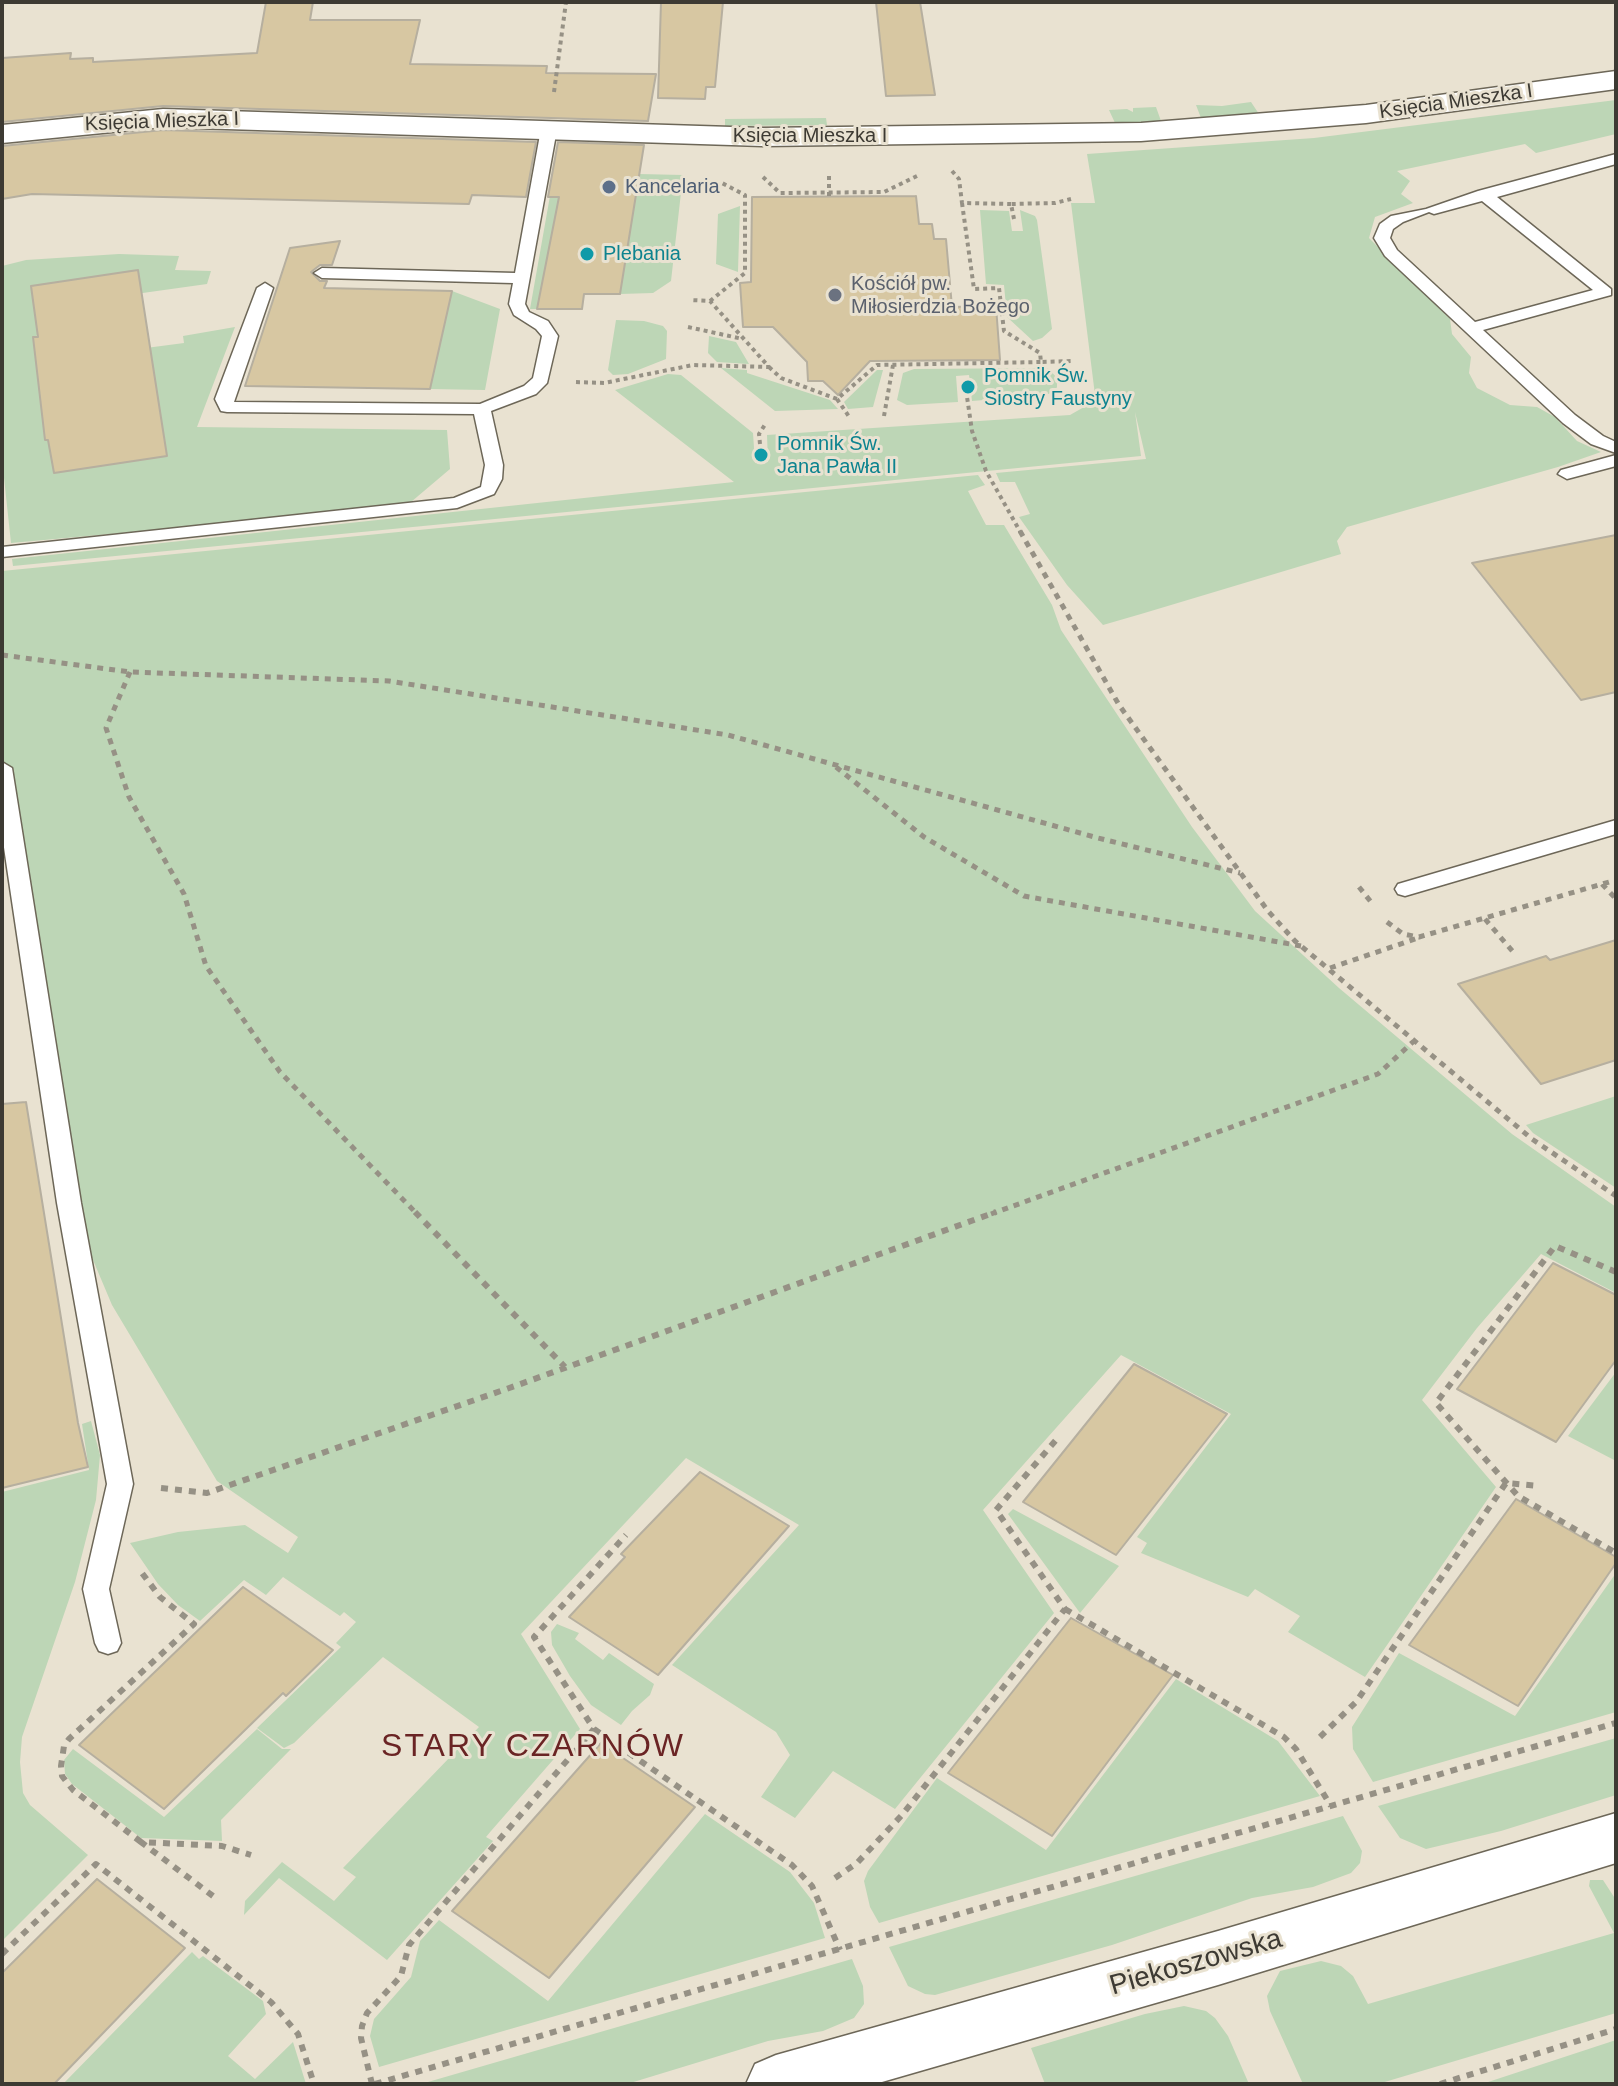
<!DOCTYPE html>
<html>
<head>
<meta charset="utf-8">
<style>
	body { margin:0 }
	#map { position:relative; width:1618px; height:2086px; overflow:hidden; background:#e9e2d1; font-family:Helvetica,sans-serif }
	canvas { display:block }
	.frame { position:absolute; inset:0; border:4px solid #3d3a33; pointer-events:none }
</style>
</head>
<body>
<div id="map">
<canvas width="1618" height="2086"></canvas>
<div class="frame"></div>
</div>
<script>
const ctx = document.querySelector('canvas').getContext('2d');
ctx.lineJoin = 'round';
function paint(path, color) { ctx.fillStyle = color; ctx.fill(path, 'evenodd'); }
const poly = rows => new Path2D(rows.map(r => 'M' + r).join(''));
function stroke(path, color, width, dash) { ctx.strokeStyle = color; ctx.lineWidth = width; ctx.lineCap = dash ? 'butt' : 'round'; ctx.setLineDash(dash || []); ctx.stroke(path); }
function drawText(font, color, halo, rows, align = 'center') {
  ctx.font = font + ' Helvetica,sans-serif'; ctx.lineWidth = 6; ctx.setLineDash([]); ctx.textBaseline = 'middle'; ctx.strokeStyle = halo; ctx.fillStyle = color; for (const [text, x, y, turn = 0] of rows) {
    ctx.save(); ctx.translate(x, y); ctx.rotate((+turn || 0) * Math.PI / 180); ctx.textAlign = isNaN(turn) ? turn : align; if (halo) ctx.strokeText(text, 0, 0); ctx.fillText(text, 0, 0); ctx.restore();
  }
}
paint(poly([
	[1616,100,1616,134,1536,153,1525,144,1397,171,1410,181,1401,194,1413,203,1375,217,1369,238,1450,319,1452,334,1471,357,1469,373,1477,388,1510,405,1537,407,1555,417,1577,441,1601,452,1558,467,1347,527,1337,541,1341,554,1141,614,1103,625,1067,585,1019,517,1030,514,1015,482,1000,482,996,473,1146,459,1135,412,1141,456,13,566,12,559,734,482,615,390,668,374,681,375,753,433,755,463,768,462,767,435,1070,415,1091,403,1095,395,1071,203,1095,203,1087,154,1314,138],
	[1251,102,1259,114,1201,118,1196,105,1222,106],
	[1156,107,1161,121,1115,123,1109,110,1127,109,1133,112,1133,108],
	[826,118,827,125,725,126,725,119],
	[559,145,598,147,556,214,537,309,530,309],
	[639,174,683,175,671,281,653,293,620,294],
	[740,206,738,271,738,272,716,264,718,214],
	[980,210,1009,211,1012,231,1023,231,1020,210,1035,216,1037,220,1052,329,1042,338,1033,341,1007,317,1004,285,986,284],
	[119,254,179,256,175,270,211,271,207,284,114,297,34,337,45,440,48,440,54,473,167,456,156,385,123,351,184,343,183,336,235,327,197,427,447,430,450,469,411,502,198,526,11,543,2,459,2,266,26,260],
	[452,291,500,309,485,390,430,389],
	[616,320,644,321,663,326,667,331,666,359,628,374,613,375,608,370],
	[709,336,736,342,749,364,717,362,708,353],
	[721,368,747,370,747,373,830,400,838,409,775,411],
	[1048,368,1057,378,1057,387,1054,392,1045,395,972,401,969,375,956,376,958,402,907,405,897,400,903,373,914,369],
	[877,370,883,370,873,407,848,409,844,402],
	[978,475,985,485,968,491,986,525,1004,525,1052,605,1061,630,1192,827,1255,911,1339,988,1512,1134,1616,1207,1616,1293,1541,1254,1477,1328,1422,1400,1496,1487,1365,1677,1288,1632,1300,1616,1255,1589,1248,1597,1141,1553,1147,1543,1137,1537,1231,1414,1121,1355,983,1510,1054,1613,895,1809,833,1771,795,1818,761,1797,790,1755,776,1732,672,1665,799,1525,686,1458,521,1634,580,1729,491,1831,486,1837,493,1841,387,1960,279,1878,244,1915,245,1901,282,1862,334,1901,356,1877,343,1868,479,1727,383,1657,294,1743,284,1748,257,1728,341,1647,336,1643,356,1622,344,1612,340,1616,283,1577,266,1595,244,1580,200,1621,178,1605,158,1584,130,1543,178,1532,245,1525,288,1553,298,1537,217,1481,112,1305,69,1203,2,768,2,571],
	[1616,1096,1616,1188,1533,1133,1526,1125],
	[1616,1372,1616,1461,1568,1436],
	[91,1421,100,1455,96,1500,75,1582,22,1737,20,1762,23,1793,30,1805,88,1855,2,1941,2,1492,89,1470,82,1424],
	[1013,1509,1119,1566,1080,1613,1008,1514],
	[1616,1573,1616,1712,1373,1782,1353,1749,1352,1727,1399,1653,1515,1716],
	[557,1624,579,1633,575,1639,603,1660,609,1653,654,1684,650,1695,632,1711,621,1725,591,1705,570,1676,552,1645,551,1632],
	[1176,1679,1278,1741,1320,1796,879,1923,870,1907,864,1881,868,1871,937,1778,1046,1850],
	[257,1729,282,1749,291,1749,221,1820,222,1841,141,1838,72,1784,65,1774,64,1760,73,1749,164,1817],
	[1616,1738,1616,1795,1501,1831,1426,1849,1400,1838,1378,1806],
	[705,1814,790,1872,814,1903,825,1938,379,2067,370,2036,374,2019,411,1977,420,1941,439,1920,548,2001],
	[1343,1816,1362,1851,1360,1863,1351,1873,1313,1887,1252,1898,1112,1945,935,1995,925,1994,908,1986,889,1947],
	[1590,1880,1603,1880,1616,1900,1616,2013,1378,2084,1303,2084,1270,2011,1267,1996,1280,1971,1321,1961,1341,1966,1353,1976,1368,2004,1614,1933,1589,1886],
	[192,1952,199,1959,203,1956,263,2001,266,2014,228,2056,255,2079,293,2042,306,2084,63,2084],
	[852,1959,863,1986,864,2004,854,2018,823,2031,768,2041,627,2084,421,2084],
	[1184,2006,1206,2011,1215,2018,1228,2036,1249,2084,1045,2084,1031,2048,1145,2014],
	[1616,2040,1616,2084,1482,2084]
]), '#bdd6b6');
const building = poly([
	[266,2,313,2,310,20,420,20,410,64,547,66,546,73,656,74,648,121,163,106,2,122,2,58,71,53,70,59,93,58,93,62,257,53,266,2],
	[661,2,723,2,715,87,706,87,705,99,658,98,661,2],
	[876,2,920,2,935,95,886,96,876,2],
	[163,130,536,142,526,197,472,195,469,204,32,194,2,199,2,146,163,130],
	[558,142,644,145,620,294,584,294,582,309,537,309,559,197,548,197,558,142],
	[916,196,919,224,932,224,934,239,946,239,952,307,996,306,1000,360,870,361,838,395,823,381,808,381,807,362,773,327,743,327,740,283,751,282,752,197,916,196],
	[340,241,332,265,320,265,311,272,320,281,327,281,324,288,452,291,430,389,245,386,290,248,340,241],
	[138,270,167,456,54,473,48,440,45,440,33,337,38,337,31,286,138,270],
	[1616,535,1616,692,1581,700,1472,563,1616,535],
	[1616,940,1616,1060,1541,1084,1458,984,1546,956,1550,960,1616,940],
	[26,1102,78,1423,88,1467,2,1488,2,1104,26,1102],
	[1553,1263,1616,1295,1616,1360,1556,1442,1457,1389,1553,1263],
	[1134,1364,1227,1414,1116,1555,1023,1502,1134,1364],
	[700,1472,789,1526,658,1675,569,1617,625,1557,621,1554,700,1472],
	[1516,1499,1616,1557,1616,1563,1518,1706,1409,1645,1516,1499],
	[243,1587,333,1650,286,1696,283,1693,164,1809,79,1745,243,1587],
	[1071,1618,1173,1675,1052,1836,948,1773,1071,1618],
	[601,1743,695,1807,549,1978,452,1911,601,1743],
	[97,1879,185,1948,54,2084,2,2084,2,1973,97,1879]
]);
paint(building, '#d7c7a2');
stroke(building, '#b6af9f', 2);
const service = poly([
	[549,124,557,129,525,304,529,312,548,321,558,336,547,383,536,394,491,411,503,465,502,479,494,494,457,508,2,557,2,547,454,498,481,487,485,465,474,414,227,412,221,411,215,399,257,288,265,283,273,288,234,402,480,404,524,386,533,378,542,336,536,329,514,315,509,304,513,283,322,278,314,273,322,268,515,273,541,129,549,124],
	[1616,154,1616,164,1497,197,1611,289,1611,295,1483,330,1575,415,1603,436,1616,442,1616,453,1591,444,1563,423,1385,256,1374,238,1380,224,1391,216,1426,209,1478,191,1616,154],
	[1482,201,1593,290,1475,322,1397,250,1390,238,1393,229,1403,222,1429,212,1434,214,1482,201],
	[1616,455,1616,466,1567,479,1558,474,1561,470,1616,455],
	[2,762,12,768,81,1203,133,1484,109,1589,121,1643,117,1651,108,1654,99,1651,95,1643,83,1589,107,1484,57,1203,2,834,2,762],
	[1616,820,1616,834,1405,896,1398,894,1395,889,1398,884,1616,820]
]);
const minor = poly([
	[1616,71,1616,89,1366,123,1141,141,763,146,163,127,2,143,2,125,163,109,763,128,1141,123,1366,105,1616,71],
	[1616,1813,1616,1863,1218,1985,875,2084,746,2084,755,2064,776,2055,1218,1931,1616,1813]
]);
stroke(service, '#6d6758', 3);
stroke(minor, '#6d6758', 3);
stroke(poly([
	[554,92,566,2],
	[952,171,959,179,962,203,1011,204],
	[829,176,829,196],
	[763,177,780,193,884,192,917,176],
	[962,203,974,289,999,288,1004,331,1040,353,1041,362,1074,361],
	[1014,219,1011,204,1055,203,1071,199],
	[710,301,745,273,745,195,722,183],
	[688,327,743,339],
	[769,367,781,378,837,399,877,365,1041,362],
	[576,382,604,383,693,365,769,367,710,301,690,300],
	[966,390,972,431,986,471,1021,533],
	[837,399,850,418],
	[884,416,893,365],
	[760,444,759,434,766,423]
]), '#969185', 4, [4, 4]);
stroke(poly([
	[1020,531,1119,705,1268,911,1295,941,1532,1139,1616,1196],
	[2,655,130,672,389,681,728,735,1098,838,1240,873],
	[130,672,106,728,129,797,184,894,206,966,280,1072,417,1214],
	[836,767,924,837,1024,896,1301,946],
	[1602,884,1616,899],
	[1359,887,1371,902],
	[1485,919,1514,953],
	[1387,922,1403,934,1419,937,1616,880],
	[1330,968,1418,938],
	[991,1214,1378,1074,1414,1041]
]), '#969185', 5, [6, 6]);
stroke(poly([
	[415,1212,565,1367],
	[1616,1272,1555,1246,1436,1403,1518,1496,1616,1553],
	[161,1488,207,1493,515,1386,996,1212],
	[1065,1609,1284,1737,1296,1749,1331,1806],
	[594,1729,792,1865,812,1886,840,1950],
	[1320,1737,1356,1702,1506,1483,1539,1486],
	[141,1842,73,1790,62,1776,61,1766,64,1746,69,1739,194,1624,160,1597,142,1573],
	[835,1878,857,1863,902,1815,1065,1609,996,1510,1056,1440],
	[213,1896,141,1842,222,1846,251,1855],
	[2,1954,96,1864,271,2002,298,2034,314,2084],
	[372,2084,361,2038,362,2026,367,2013,401,1976,409,1945,594,1729,534,1637,626,1535],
	[375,2084,1616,1723],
	[1440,2084,1616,2029]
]), '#969185', 6, [7, 7]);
paint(service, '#fff');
paint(minor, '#fff');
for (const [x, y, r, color] of [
	[609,187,8,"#5c6f8a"],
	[587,254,8,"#0f9aa8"],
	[835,295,8,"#6b7280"],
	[968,387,8,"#0f9aa8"],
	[761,455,8,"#0f9aa8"]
]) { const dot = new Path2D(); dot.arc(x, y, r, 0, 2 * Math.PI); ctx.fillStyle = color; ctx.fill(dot); stroke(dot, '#e9e2d1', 3); }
drawText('20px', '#3d3a33', '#e9e2d1', [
	["Księcia Mieszka I",1456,102,-8],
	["Księcia Mieszka I",162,122,-2],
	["Księcia Mieszka I",810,136]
]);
drawText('20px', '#4e5e75', '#e9e2d1', [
	["Kancelaria",625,187]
], 'left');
drawText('20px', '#0d838f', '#e9e2d1', [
	["Plebania",603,254],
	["Pomnik Św.",984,376],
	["Siostry Faustyny",984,399],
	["Pomnik Św.",777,444],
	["Jana Pawła II",777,467]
], 'left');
drawText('20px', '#5b616d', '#e9e2d1', [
	["Kościół pw.",851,284],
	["Miłosierdzia Bożego",851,307]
], 'left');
drawText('28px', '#3d3a33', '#e9e2d1', [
	["Piekoszowska",1196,1963,-16]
]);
ctx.letterSpacing = '2px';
drawText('32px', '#6a2424', '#e9e2d1', [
	["STARY CZARNÓW",533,1747]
]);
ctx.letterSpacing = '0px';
</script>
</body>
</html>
